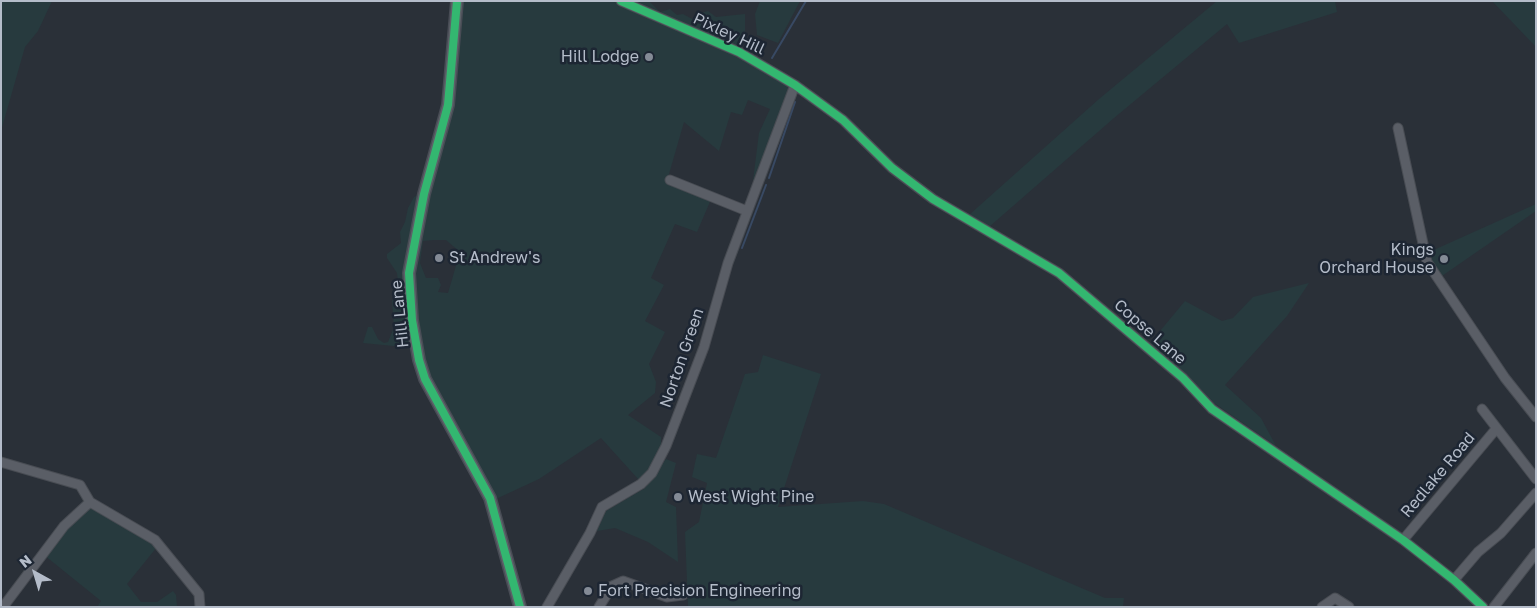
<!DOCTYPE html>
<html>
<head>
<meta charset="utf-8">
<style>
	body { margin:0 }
	#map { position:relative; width:1537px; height:608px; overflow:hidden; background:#2a3038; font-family:"Golos Text",sans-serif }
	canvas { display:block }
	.frame { position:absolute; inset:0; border:2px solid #b4bcc9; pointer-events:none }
	.north { position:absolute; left:10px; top:548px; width:50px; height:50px; -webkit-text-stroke:4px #1d2633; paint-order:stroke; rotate:321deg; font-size:14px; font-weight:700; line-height:20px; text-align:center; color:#b4bcc9 }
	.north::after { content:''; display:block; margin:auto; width:18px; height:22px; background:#b4bcc9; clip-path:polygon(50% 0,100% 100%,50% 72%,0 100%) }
</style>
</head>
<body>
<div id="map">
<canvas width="1537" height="608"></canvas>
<div class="frame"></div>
<div class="north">N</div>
</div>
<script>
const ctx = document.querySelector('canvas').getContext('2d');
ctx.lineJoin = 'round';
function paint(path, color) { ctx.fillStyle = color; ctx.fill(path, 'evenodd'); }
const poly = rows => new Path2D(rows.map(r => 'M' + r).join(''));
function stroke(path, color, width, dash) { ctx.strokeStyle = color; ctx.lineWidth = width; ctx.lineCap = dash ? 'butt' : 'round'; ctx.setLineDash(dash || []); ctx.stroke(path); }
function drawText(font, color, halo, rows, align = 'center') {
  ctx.font = font + ' "Golos Text",sans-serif'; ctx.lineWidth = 5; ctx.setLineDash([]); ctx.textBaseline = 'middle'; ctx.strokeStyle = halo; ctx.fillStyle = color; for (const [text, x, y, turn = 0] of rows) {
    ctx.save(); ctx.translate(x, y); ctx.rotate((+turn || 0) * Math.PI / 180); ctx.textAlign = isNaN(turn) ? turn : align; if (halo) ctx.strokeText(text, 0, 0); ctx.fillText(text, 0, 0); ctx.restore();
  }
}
paint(poly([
	[1,1,52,1,38,31,25,47,1,131],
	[460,1,614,1,624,7,627,1,649,1,660,12,670,9,677,15,683,14,692,19,700,13,708,11,716,17,745,14,745,40,738,47,723,41,718,48,736,56,793,89,758,183,753,181,759,133,770,109,748,100,742,115,731,112,719,151,684,122,667,181,712,197,697,232,675,224,651,278,664,285,645,321,665,332,649,364,656,382,655,393,628,415,661,437,661,449,649,470,639,480,601,438,539,479,496,499,430,378,423,359,405,288,398,281,397,273,387,258,387,254,401,243,400,232,405,222,408,208,414,197,421,193,450,109],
	[434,240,446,240,460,252,448,293,438,292,441,285,438,278,426,278,420,263,423,241],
	[760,1,800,1,778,43,757,35,755,14],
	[1217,1,1335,1,1337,12,1239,43,1227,24,1114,118,989,227,969,215,1099,99],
	[1492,1,1536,1,1536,47],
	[1536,204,1536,211,1439,278,1427,253],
	[1309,283,1287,316,1225,385,1261,418,1276,446,1214,403,1187,375,1150,343,1185,301,1222,321,1233,318,1253,297],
	[408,293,414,348,363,343,368,327,372,327,378,339,384,343,388,342,394,327,392,301,395,296],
	[763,355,821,374,778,507,863,501,884,504,1105,598,1124,598,1123,607,688,607,685,532,699,522,707,483,692,477,697,454,716,458,745,374,758,372],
	[666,459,676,463,666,502,676,507,678,562,648,542,615,528,597,531,606,511,645,488],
	[90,505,157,547,127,584,141,602,157,602,173,591,176,595,177,607,97,607,101,601,44,555,66,528]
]), '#273a3e');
stroke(poly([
	[772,58,806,1],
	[769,178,795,102],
	[742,248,766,185]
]), '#384963', 2);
const minor = poly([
	[621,1,739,52,795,85,843,120,892,168,933,199,1059,273,1183,378,1212,409,1403,540,1454,580,1483,607],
	[1398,128,1427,262,1505,378,1536,417],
	[670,180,747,211],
	[1482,409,1536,479],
	[1,462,80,485,90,502,155,540,199,594,200,607],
	[1403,540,1496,429],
	[1454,580,1478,552,1501,533,1536,493],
	[3,607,64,526,90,502],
	[547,607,590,533,602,507,641,484,652,473,666,446,704,347,728,263,795,85],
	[599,607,612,586,623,581,667,597,683,595],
	[1322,607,1335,598,1349,607],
	[1494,607,1536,553]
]);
const major = poly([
	[457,1,448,105,424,194,409,273,412,320,419,360,425,379,490,498,520,607]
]);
stroke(minor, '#484c53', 11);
stroke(major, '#484c55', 14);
stroke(minor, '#5a5e66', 9);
stroke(major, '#5c6168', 11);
stroke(poly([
	[457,1,448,105,424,194,409,273,412,320,419,360,425,379,490,498,520,607],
	[621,1,739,52,795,85,843,120,892,168,933,199,1059,273,1183,378,1212,409,1403,540,1454,580,1483,607]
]), '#33b770', 8);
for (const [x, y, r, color] of [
	[649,57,5,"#848b96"],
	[439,258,5,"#848b96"],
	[1444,259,5,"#848b96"],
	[678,497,5,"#848b96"],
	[588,591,5,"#848b96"]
]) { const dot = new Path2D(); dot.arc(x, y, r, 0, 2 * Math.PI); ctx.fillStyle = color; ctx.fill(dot); stroke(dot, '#1d2633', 2); }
drawText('16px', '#b4bcc9', '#1d2633', [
	["Pixley Hill",729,34,25],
	["Hill Lane",400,314,-96],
	["Copse Lane",1150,332,41],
	["Norton Green",682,358,-71],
	["Redlake Road",1438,475,-50]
]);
drawText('16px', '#b4bcc9', '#1d2633', [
	["Hill Lodge",639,57,"right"],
	["Kings",1434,250,"right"],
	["Orchard House",1434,268,"right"],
	["St Andrew's",449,258],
	["West Wight Pine",688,497],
	["Fort Precision Engineering",598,591]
], 'left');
</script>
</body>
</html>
